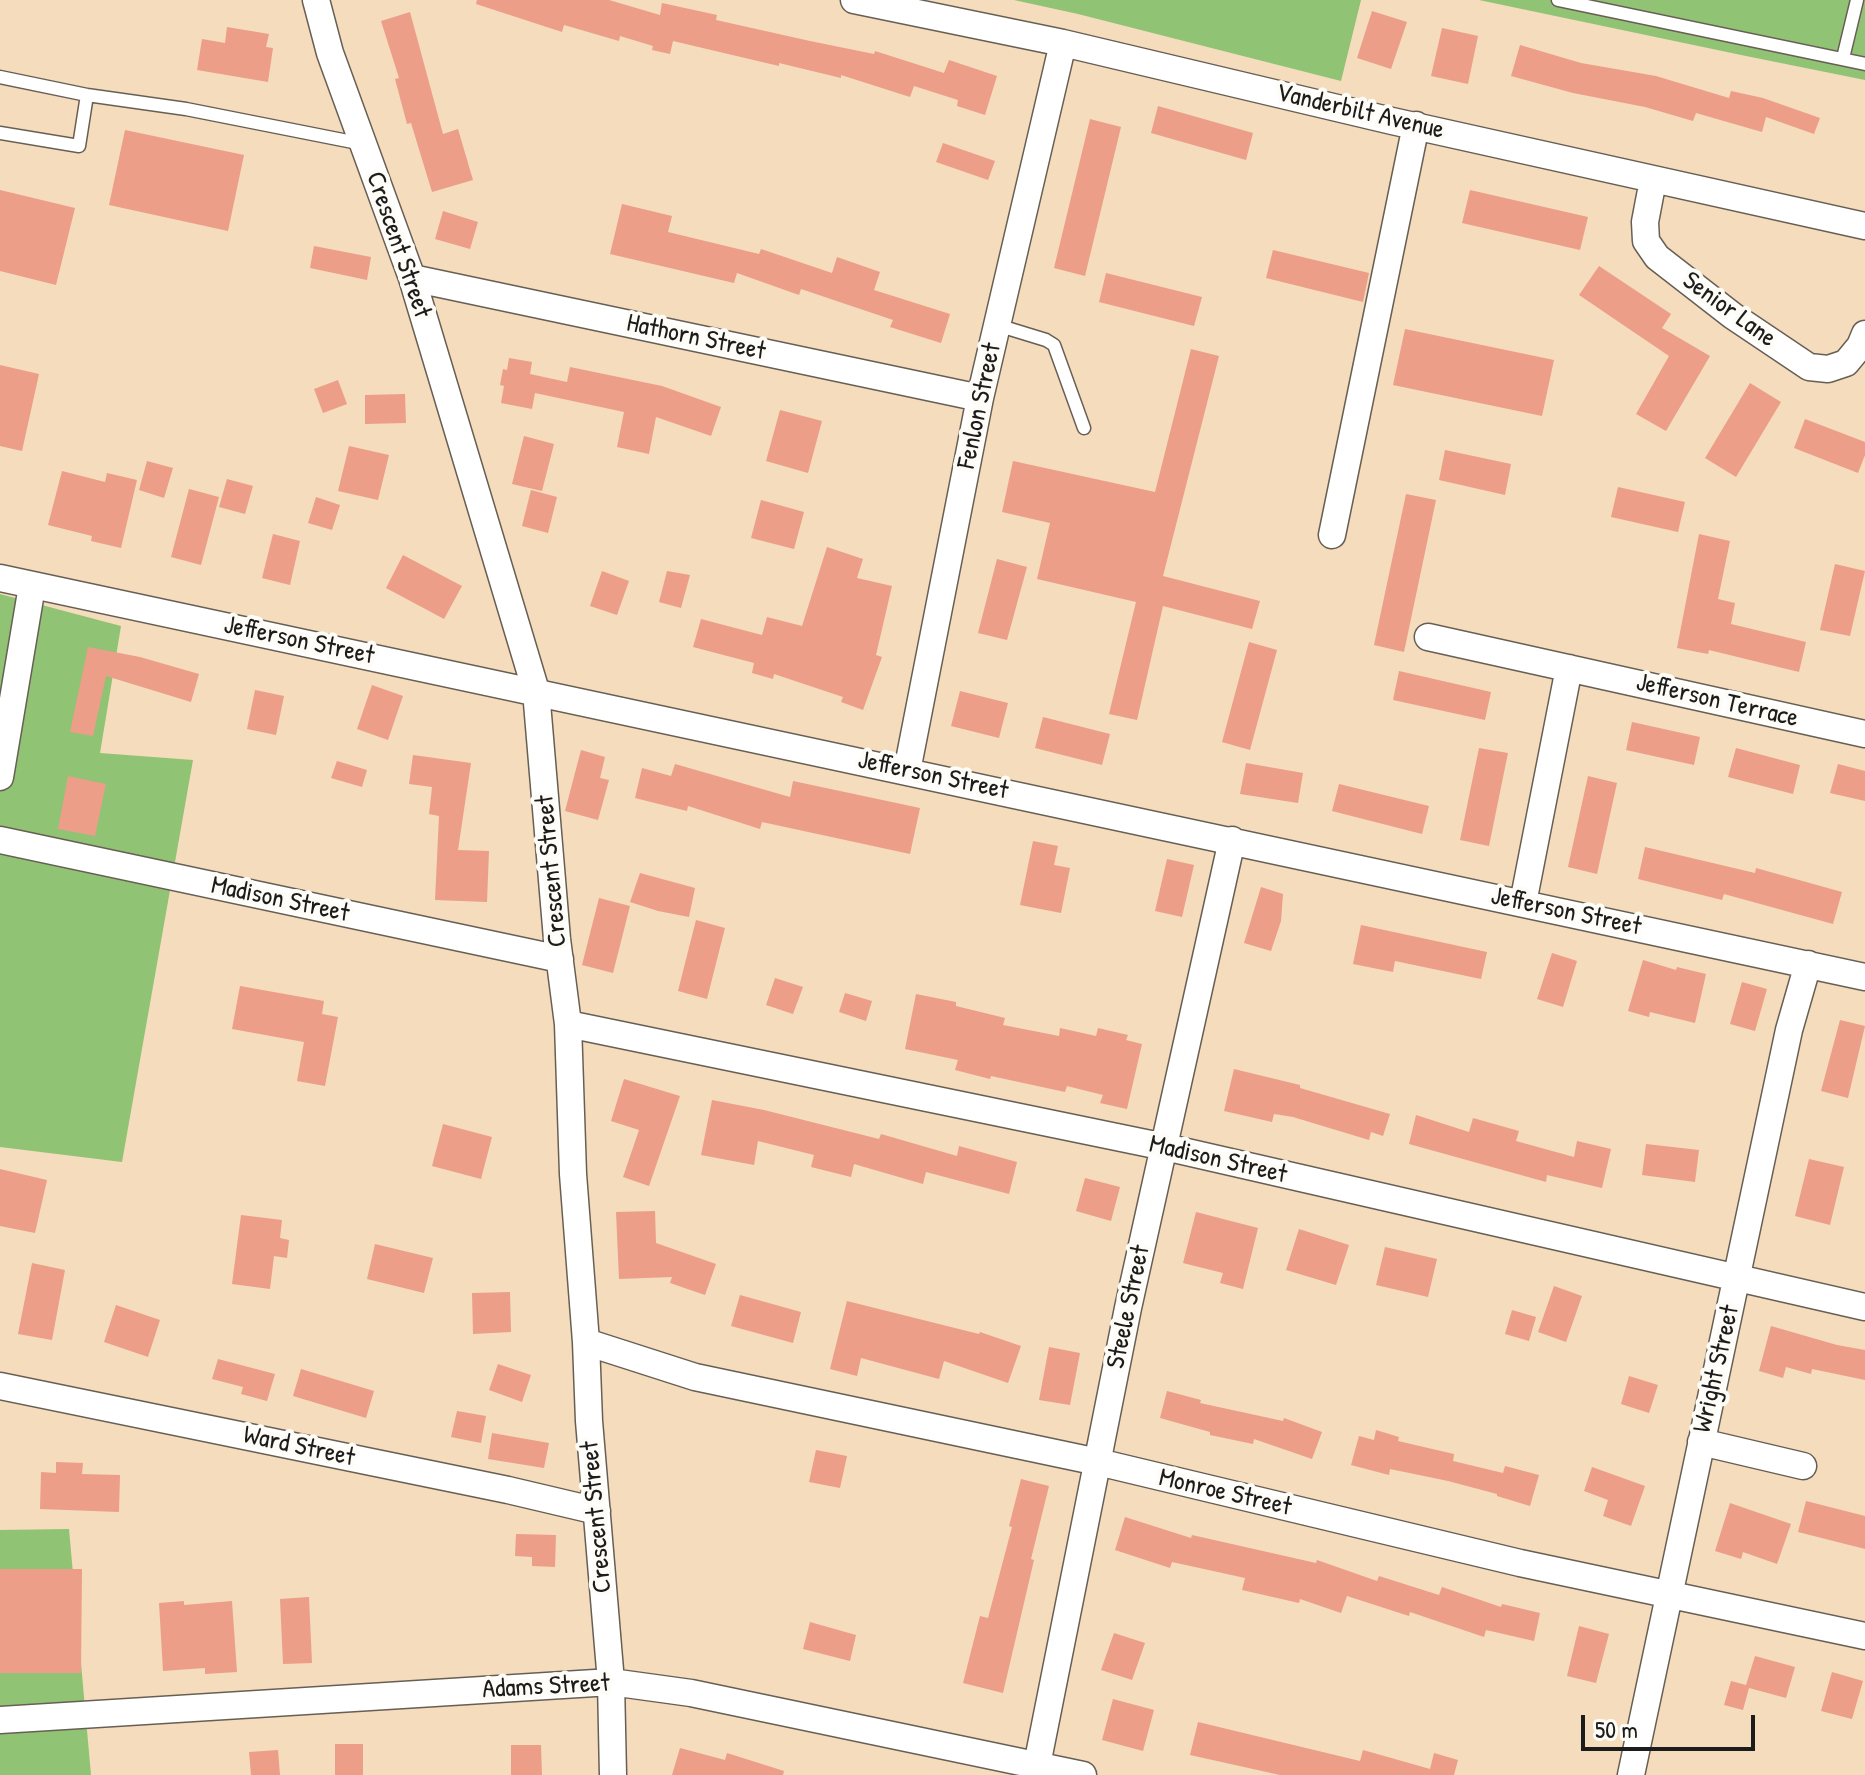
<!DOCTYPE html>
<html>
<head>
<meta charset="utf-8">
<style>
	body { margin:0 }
	#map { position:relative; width:1865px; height:1775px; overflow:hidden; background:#f4dcbd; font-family:"Patrick Hand",sans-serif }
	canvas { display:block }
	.scale { position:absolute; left:1581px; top:1715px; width:174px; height:36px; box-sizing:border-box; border:4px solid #1c1c1c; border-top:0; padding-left:10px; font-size:24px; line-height:28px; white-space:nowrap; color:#1c1c1c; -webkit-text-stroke:6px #fdfcf7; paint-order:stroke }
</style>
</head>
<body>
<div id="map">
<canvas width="1865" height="1775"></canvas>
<div class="scale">50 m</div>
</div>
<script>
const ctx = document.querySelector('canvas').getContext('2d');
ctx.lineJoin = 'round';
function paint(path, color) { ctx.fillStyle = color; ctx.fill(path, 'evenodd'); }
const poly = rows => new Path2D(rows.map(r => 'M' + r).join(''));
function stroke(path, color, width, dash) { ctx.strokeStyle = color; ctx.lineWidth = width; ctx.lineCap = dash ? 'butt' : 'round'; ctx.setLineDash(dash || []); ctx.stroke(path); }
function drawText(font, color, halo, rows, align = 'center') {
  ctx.font = font + ' "Patrick Hand",sans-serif'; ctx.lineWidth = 8; ctx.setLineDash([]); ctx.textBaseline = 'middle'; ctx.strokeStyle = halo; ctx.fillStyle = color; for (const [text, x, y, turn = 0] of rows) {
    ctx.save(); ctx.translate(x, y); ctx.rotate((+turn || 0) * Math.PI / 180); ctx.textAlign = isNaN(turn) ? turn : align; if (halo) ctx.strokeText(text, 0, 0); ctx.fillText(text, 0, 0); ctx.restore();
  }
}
paint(poly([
	[1014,0,1361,0,1341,81,1078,14],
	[1479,0,1865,0,1865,80,1746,56],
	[0,594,121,626,100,753,193,760,122,1162,0,1147],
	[69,1529,91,1775,0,1775,0,1530]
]), '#90c374');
paint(poly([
	[477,0,609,0,660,15,662,3,717,15,716,20,810,41,874,54,875,51,944,73,949,60,997,76,985,115,957,106,958,100,914,86,910,97,841,75,841,78,779,63,779,66,673,41,670,54,652,50,653,46,620,36,619,41,564,25,562,32,476,4],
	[1372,11,1407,22,1391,69,1357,58],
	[410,12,443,134,458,129,473,180,432,192,411,123,407,124,395,79,399,78,381,21],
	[227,27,269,34,266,47,273,48,268,82,197,70,202,39,225,43],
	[1442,28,1478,36,1468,84,1431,76],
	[1520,45,1581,63,1656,76,1729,98,1731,91,1763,98,1820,118,1814,134,1766,117,1762,132,1696,113,1693,121,1645,107,1573,93,1511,76],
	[1158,106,1253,133,1246,160,1151,133],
	[1090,119,1121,127,1085,276,1054,268],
	[125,130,244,155,228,231,109,205],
	[943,143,995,161,988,180,936,162],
	[0,190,75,208,56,285,0,271],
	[1470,190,1588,217,1580,250,1462,223],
	[622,204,672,216,668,232,759,254,761,249,832,273,837,257,880,272,874,290,950,314,941,343,890,327,893,320,801,289,799,295,737,273,734,283,610,254],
	[443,211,478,222,470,249,435,239],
	[314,246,371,257,367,280,310,268],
	[1273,250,1369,273,1363,302,1266,278],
	[1599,266,1671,314,1662,328,1710,356,1666,431,1636,414,1669,356,1579,295],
	[1106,273,1202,297,1194,326,1099,302],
	[1405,329,1554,360,1542,416,1393,385],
	[1191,349,1219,356,1163,576,1260,601,1252,629,1163,606,1137,720,1109,714,1136,602,1037,579,1050,523,1002,512,1013,461,1155,492],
	[509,358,532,362,530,374,567,382,570,367,662,386,721,407,711,436,656,417,649,454,617,447,624,412,535,393,532,409,501,403,504,386,500,385,503,369,507,370],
	[0,365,39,374,22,451,0,446],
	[338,380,347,404,323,413,314,389],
	[1750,383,1781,402,1736,477,1705,458],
	[405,394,406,423,365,424,365,395],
	[780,410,822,421,808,473,766,461],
	[1805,419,1865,442,1865,455,1858,473,1794,448],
	[524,436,554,444,542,491,512,484],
	[349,446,389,455,378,500,338,491],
	[1445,450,1511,464,1505,495,1439,480],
	[147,461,173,468,164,498,139,490],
	[62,471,105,482,107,473,137,480,121,548,91,541,92,536,48,525],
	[227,479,253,486,245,514,219,507],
	[1618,487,1685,502,1678,532,1611,517],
	[189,489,219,497,201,565,171,557],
	[531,490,557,497,548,533,522,526],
	[1406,494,1436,500,1404,652,1374,645],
	[316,497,340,505,332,530,308,523],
	[761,500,804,512,794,549,751,538],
	[273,534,300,541,290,585,262,578],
	[1699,534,1730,541,1718,599,1735,603,1731,624,1806,642,1799,672,1709,650,1708,654,1677,648],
	[827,547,863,559,857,578,892,586,876,655,882,657,863,710,841,702,843,697,774,674,773,679,752,673,754,663,693,647,701,619,762,635,767,617,802,626],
	[403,555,462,586,444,619,386,588],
	[997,559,1027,567,1007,640,978,633],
	[1835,564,1865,571,1850,636,1820,630],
	[602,571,629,581,617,615,590,606],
	[667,571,690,575,681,608,659,602],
	[1249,642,1277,650,1250,750,1222,742],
	[88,647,140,657,199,674,191,702,106,676,93,736,70,732],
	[1399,671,1491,692,1485,720,1393,700],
	[372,685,403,696,388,740,357,729],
	[255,690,284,696,276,735,247,729],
	[960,691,1008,703,999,738,951,726],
	[1043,717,1110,734,1102,765,1035,748],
	[1632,722,1700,737,1694,765,1626,750],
	[1479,748,1508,753,1489,846,1460,840],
	[1736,748,1800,765,1793,794,1728,777],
	[581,750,605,757,600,778,609,780,598,820,565,811],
	[413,755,471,763,458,850,489,851,487,902,435,900,439,816,429,814,432,787,409,784],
	[337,761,367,770,362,787,331,778],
	[1246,763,1303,773,1298,803,1240,794],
	[675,764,790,797,793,781,920,808,910,854,762,822,760,829,688,806,687,811,635,798,642,768,671,776],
	[1838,764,1865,771,1865,801,1830,793],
	[68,776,106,784,95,836,58,829],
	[1588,776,1617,783,1597,874,1568,867],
	[1339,784,1429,806,1422,834,1332,811],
	[1033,841,1058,846,1054,865,1070,868,1061,913,1020,905],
	[1645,847,1755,873,1756,868,1842,892,1833,924,1724,894,1722,900,1638,879],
	[1167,859,1194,865,1182,917,1155,911],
	[640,873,695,888,689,917,658,911,630,902],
	[1261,887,1283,894,1281,921,1271,951,1244,943],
	[599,898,630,906,613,973,582,965],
	[696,920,725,928,707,999,678,991],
	[1361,925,1487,952,1481,979,1395,961,1393,972,1353,964],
	[1552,953,1577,961,1563,1007,1537,999],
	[1643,960,1676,970,1677,967,1706,974,1695,1023,1650,1012,1649,1017,1628,1011],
	[775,978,803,987,793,1014,766,1005],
	[1742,982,1767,989,1755,1031,1730,1024],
	[240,986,324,1001,322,1014,338,1017,325,1086,297,1081,304,1042,232,1029],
	[845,993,872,1001,866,1021,839,1012],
	[916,994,956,1002,956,1006,1005,1018,1003,1025,1059,1036,1060,1028,1096,1036,1098,1028,1128,1035,1126,1040,1142,1044,1127,1109,1100,1103,1103,1095,1067,1086,1065,1092,991,1076,990,1079,955,1070,958,1060,905,1049],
	[1840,1020,1865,1026,1848,1098,1821,1091],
	[1234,1069,1300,1085,1300,1088,1390,1114,1383,1136,1371,1132,1369,1140,1293,1117,1274,1114,1272,1122,1224,1111],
	[624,1079,680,1096,649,1186,623,1177,639,1130,611,1121],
	[712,1100,764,1110,879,1139,881,1134,957,1156,959,1146,1017,1162,1009,1194,926,1172,923,1184,854,1164,851,1177,811,1167,814,1155,758,1141,754,1165,701,1155],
	[1416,1115,1469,1132,1473,1118,1519,1131,1516,1141,1574,1157,1577,1141,1611,1149,1602,1188,1547,1175,1546,1182,1409,1144],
	[443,1124,492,1137,481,1179,432,1166],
	[1646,1144,1699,1150,1695,1182,1642,1175],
	[1809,1159,1844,1167,1830,1225,1795,1216],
	[0,1169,47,1180,35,1233,0,1226],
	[1085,1178,1120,1187,1111,1221,1076,1211],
	[655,1211,656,1243,716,1264,705,1295,670,1283,672,1277,619,1279,616,1212],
	[1196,1212,1258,1228,1243,1289,1220,1283,1223,1273,1183,1263],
	[241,1215,282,1220,280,1238,289,1240,287,1258,274,1256,270,1289,232,1284],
	[1299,1229,1349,1245,1336,1285,1286,1270],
	[375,1244,433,1258,424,1293,367,1279],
	[1385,1247,1437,1259,1428,1297,1376,1285],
	[32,1263,65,1270,52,1340,18,1334],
	[1554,1286,1582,1296,1566,1342,1538,1332],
	[510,1292,511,1332,473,1334,472,1293],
	[740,1295,801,1312,793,1343,731,1326],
	[847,1301,979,1334,980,1332,1021,1346,1008,1383,944,1361,939,1379,861,1358,857,1376,830,1369],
	[116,1305,160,1320,148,1357,104,1342],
	[1512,1310,1536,1317,1529,1341,1505,1334],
	[1771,1326,1837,1345,1865,1350,1865,1380,1812,1369,1811,1374,1786,1367,1783,1378,1759,1371],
	[1049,1347,1080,1353,1070,1405,1039,1400],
	[218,1359,275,1374,267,1401,241,1394,243,1387,212,1379],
	[498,1364,531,1375,522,1402,489,1390],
	[301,1369,374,1391,366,1418,293,1396],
	[1629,1376,1658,1385,1649,1413,1621,1404],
	[1167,1391,1201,1400,1200,1403,1283,1421,1284,1418,1322,1432,1312,1459,1254,1439,1253,1444,1210,1435,1210,1432,1160,1418],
	[457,1411,486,1416,481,1443,451,1437],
	[1376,1430,1399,1437,1398,1441,1454,1454,1453,1461,1503,1473,1505,1466,1539,1475,1530,1506,1497,1496,1497,1494,1448,1481,1390,1469,1389,1475,1351,1465,1359,1436,1374,1440],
	[492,1433,549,1443,544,1468,488,1459],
	[816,1450,847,1456,840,1488,809,1482],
	[56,1462,83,1463,82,1474,120,1475,119,1512,40,1509,41,1472,56,1473],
	[1592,1467,1645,1486,1631,1526,1603,1516,1608,1500,1584,1491],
	[1021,1479,1049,1486,1031,1559,1034,1560,1003,1693,963,1683,980,1616,988,1618,1012,1527,1009,1526],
	[1806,1501,1865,1516,1865,1549,1798,1532],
	[1730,1503,1791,1524,1777,1564,1743,1552,1741,1559,1715,1551],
	[1125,1517,1191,1538,1192,1535,1316,1563,1317,1560,1377,1581,1379,1576,1439,1595,1442,1587,1501,1607,1502,1604,1540,1613,1534,1641,1486,1630,1484,1637,1410,1612,1409,1616,1347,1596,1341,1613,1300,1599,1299,1603,1242,1590,1245,1578,1172,1562,1170,1568,1115,1550],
	[516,1534,556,1535,555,1567,532,1566,532,1557,515,1556],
	[0,1569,82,1569,81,1673,0,1673],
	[309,1597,312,1663,283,1664,280,1599],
	[184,1601,184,1605,232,1601,237,1672,205,1674,205,1668,163,1671,159,1603],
	[810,1622,856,1635,850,1661,803,1649],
	[1579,1626,1609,1634,1596,1683,1567,1676],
	[1114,1633,1145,1643,1132,1680,1101,1670],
	[1755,1656,1795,1667,1786,1698,1749,1688,1743,1710,1724,1705,1731,1681,1746,1685],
	[1832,1672,1863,1681,1852,1719,1821,1711],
	[1113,1699,1154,1710,1143,1751,1102,1740],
	[1198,1722,1360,1761,1363,1750,1430,1769,1434,1753,1458,1760,1454,1775,1280,1775,1190,1755],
	[335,1744,363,1744,363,1775,335,1775],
	[511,1745,541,1745,542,1775,511,1775],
	[680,1748,725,1760,727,1753,784,1771,783,1775,672,1775],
	[278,1750,280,1775,251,1775,249,1752]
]), '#ec9e89');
const service = poly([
	[1558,0,1865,64],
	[1843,58,1857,0],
	[0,77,87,95,186,109,363,144],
	[0,133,79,146,87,95],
	[997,325,1046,340,1054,345,1084,428]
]);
const minor = poly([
	[316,0,330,53,412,278,536,691,557,939,568,1024,573,1174,586,1342,589,1421,611,1682,613,1775],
	[854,0,1063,43,1392,121,1865,226],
	[1653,180,1645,222,1646,241,1657,257,1733,316,1809,367,1828,369,1846,363,1860,346,1865,334],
	[412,278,980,398],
	[1332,535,1416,125],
	[0,578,1865,977],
	[1428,637,1865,734],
	[907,771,980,398,1063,43],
	[0,777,32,586],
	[0,840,560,959],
	[1523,903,1569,668],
	[568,1024,1165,1147,1865,1307],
	[586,1342,695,1377,1098,1462,1520,1563,1865,1636],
	[0,1386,508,1490,597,1511],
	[1701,1442,1803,1466],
	[0,1720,611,1682,691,1693,1083,1775],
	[1035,1775,1128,1308,1232,840],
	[1631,1775,1789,1030,1808,964]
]);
stroke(service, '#685f54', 15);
stroke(minor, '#685f54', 29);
stroke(service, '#fff', 12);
stroke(minor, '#fff', 26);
drawText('26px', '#1c1c1c', '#fdfcf7', [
	["Vanderbilt Avenue",1360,112,13],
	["Crescent Street",398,245,71],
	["Senior Lane",1729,310,36],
	["Hathorn Street",696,338,12],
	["Fenlon Street",980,406,-78],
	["Jefferson Street",299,641,12],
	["Jefferson Terrace",1717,701,13],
	["Jefferson Street",933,776,12],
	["Crescent Street",552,871,-95],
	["Madison Street",280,900,12],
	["Jefferson Street",1566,912,12],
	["Madison Street",1218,1160,13],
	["Steele Street",1129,1307,-78],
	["Wright Street",1717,1369,-77],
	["Ward Street",299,1447,12],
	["Monroe Street",1225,1493,13],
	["Crescent Street",597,1517,-95],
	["Adams Street",546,1687,-3]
]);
</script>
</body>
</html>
